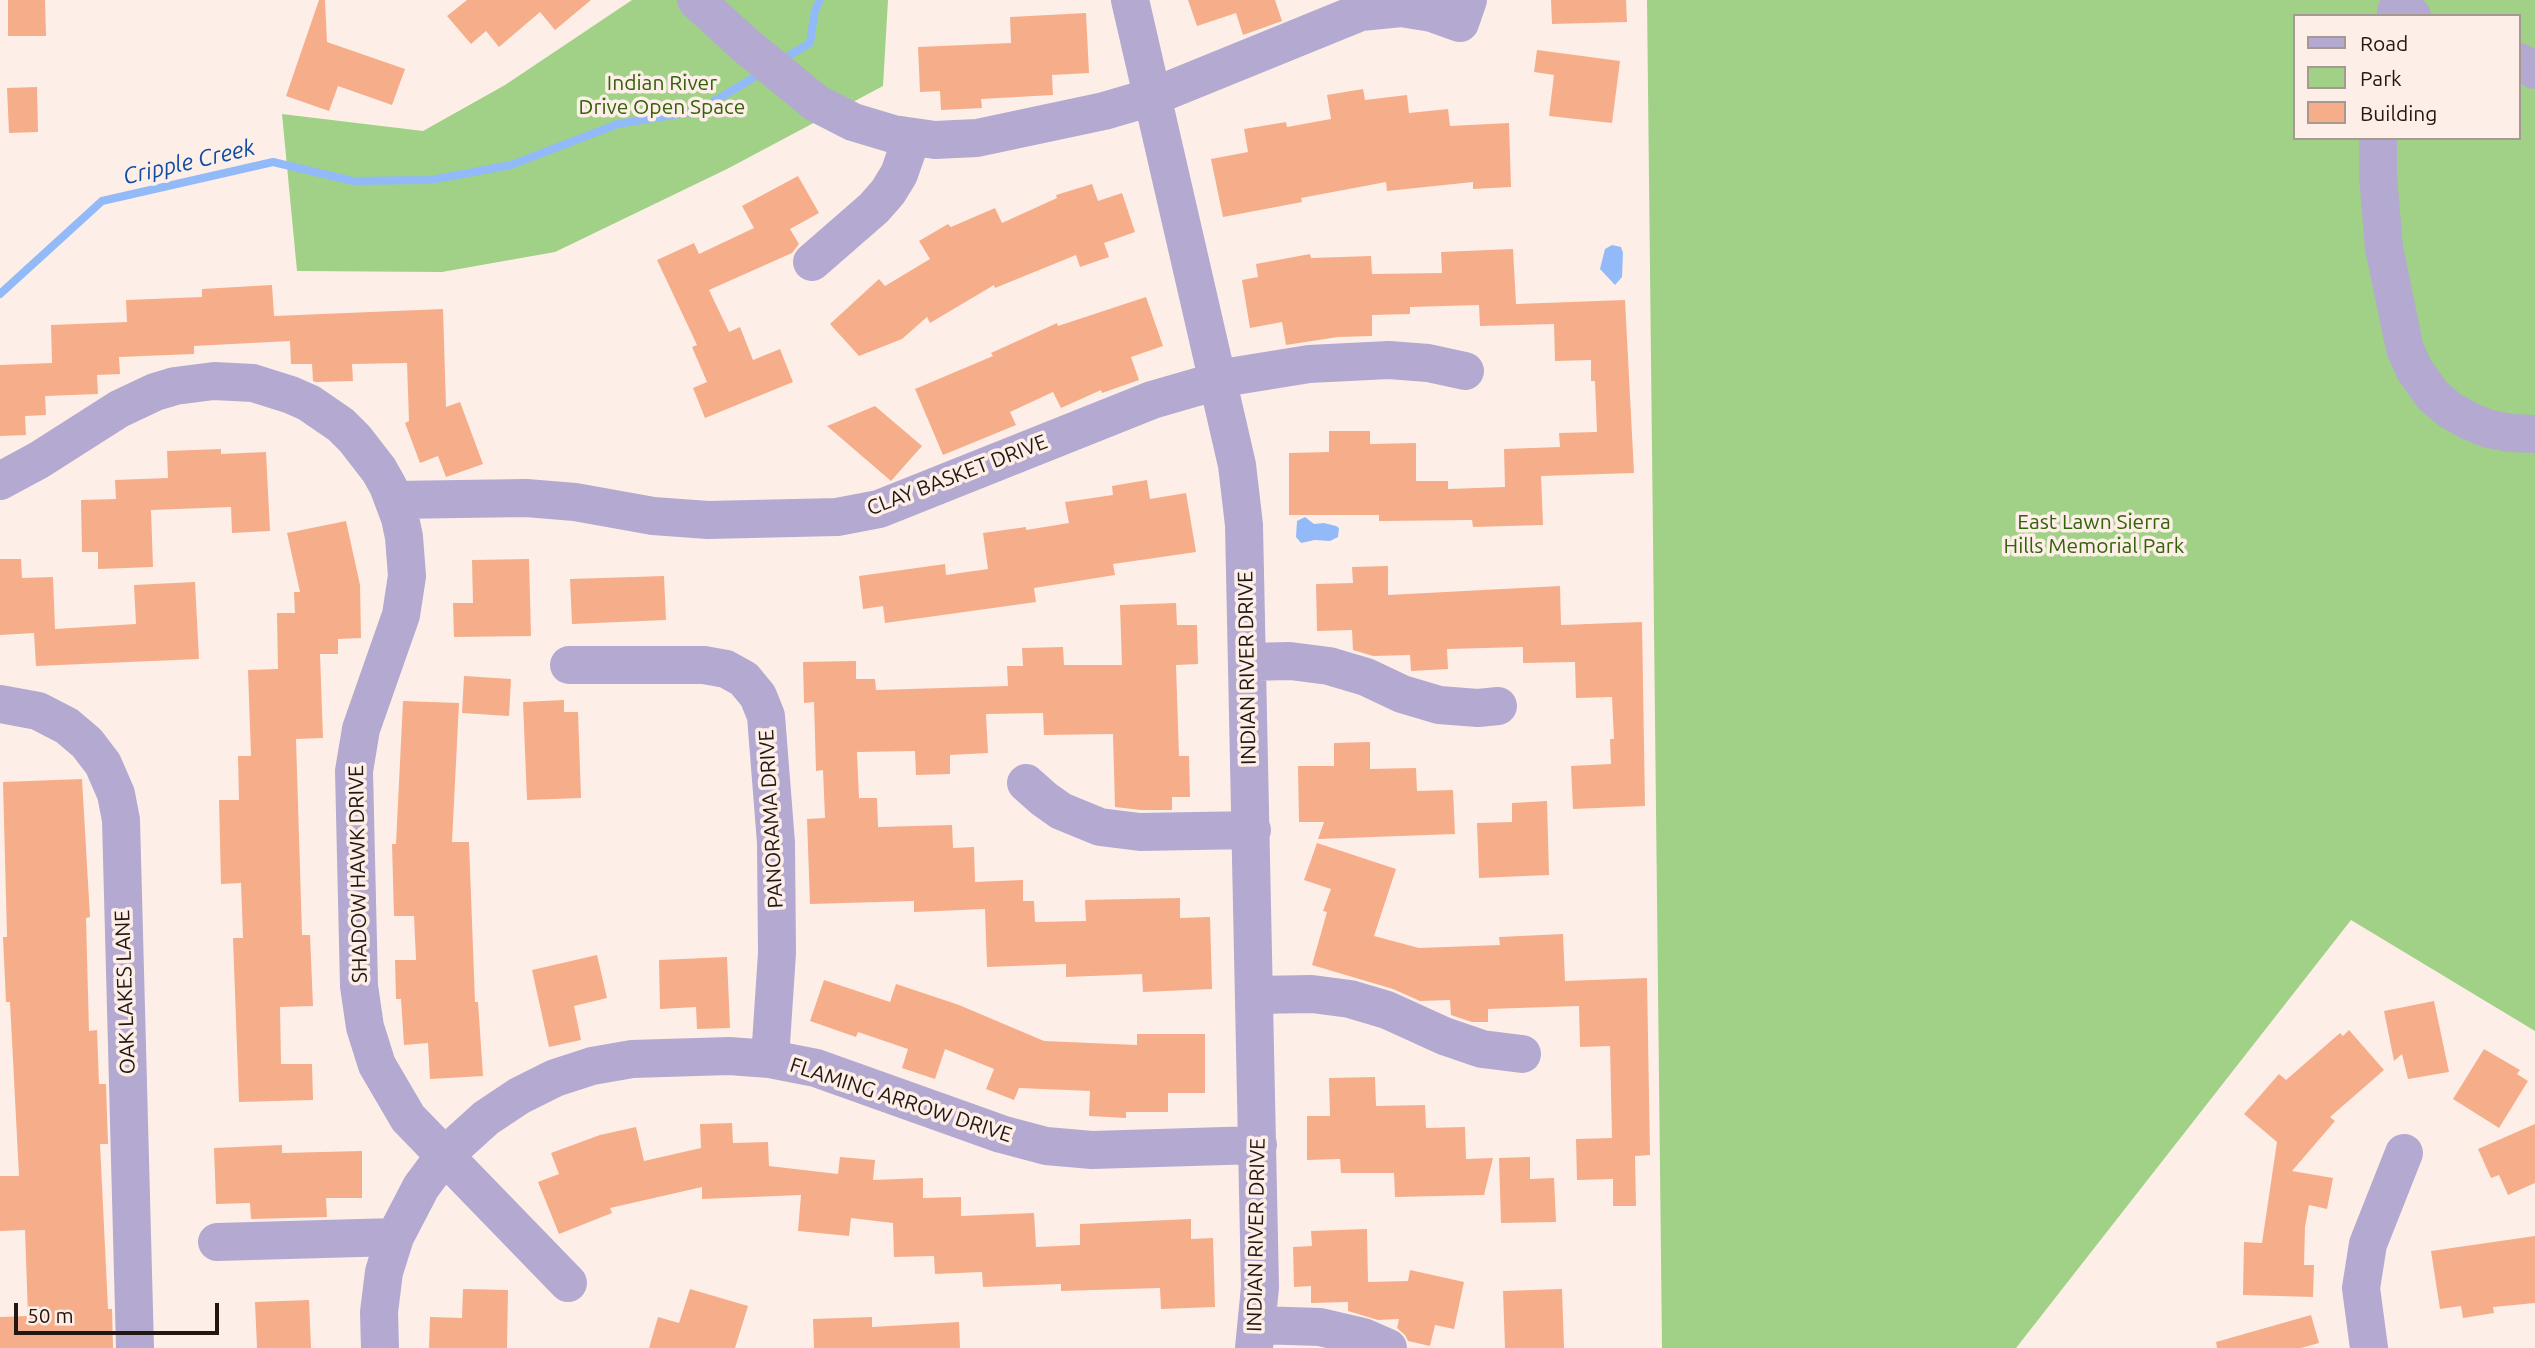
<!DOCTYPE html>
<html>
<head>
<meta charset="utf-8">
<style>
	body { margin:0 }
	#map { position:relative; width:2535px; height:1348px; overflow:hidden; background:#fdefe8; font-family:Ubuntu,sans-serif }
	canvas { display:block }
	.legend { position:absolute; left:2293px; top:14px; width:228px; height:126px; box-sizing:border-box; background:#fdefe8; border:2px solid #a69992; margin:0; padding:9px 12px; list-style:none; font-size:21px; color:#231712 }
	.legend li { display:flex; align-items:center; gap:14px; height:35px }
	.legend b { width:35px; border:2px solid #a69992 }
	.scale { position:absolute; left:14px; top:1303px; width:205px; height:32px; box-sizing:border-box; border:4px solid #231712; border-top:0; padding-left:9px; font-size:21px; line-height:24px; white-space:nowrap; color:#231712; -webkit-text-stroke:5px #fdefe8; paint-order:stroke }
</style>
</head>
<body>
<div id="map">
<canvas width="2535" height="1348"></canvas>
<ul class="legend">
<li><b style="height:9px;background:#b4a9d0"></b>Road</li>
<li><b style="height:19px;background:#a1d087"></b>Park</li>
<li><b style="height:19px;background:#f6ad8a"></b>Building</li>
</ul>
<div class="scale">50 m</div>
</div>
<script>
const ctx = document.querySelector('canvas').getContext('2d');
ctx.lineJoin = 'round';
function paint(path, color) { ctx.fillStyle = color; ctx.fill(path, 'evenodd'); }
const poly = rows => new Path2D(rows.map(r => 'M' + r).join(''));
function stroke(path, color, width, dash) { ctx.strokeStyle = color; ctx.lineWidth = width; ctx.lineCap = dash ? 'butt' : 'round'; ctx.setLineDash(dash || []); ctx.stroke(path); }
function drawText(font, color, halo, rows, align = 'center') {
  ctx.font = font + ' Ubuntu,sans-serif'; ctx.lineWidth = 7; ctx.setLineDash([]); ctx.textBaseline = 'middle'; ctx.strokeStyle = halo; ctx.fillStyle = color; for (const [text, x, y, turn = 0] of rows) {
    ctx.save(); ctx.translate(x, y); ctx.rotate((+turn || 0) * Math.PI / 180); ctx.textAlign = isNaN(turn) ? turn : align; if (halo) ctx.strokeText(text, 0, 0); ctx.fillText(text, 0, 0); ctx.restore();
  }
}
paint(poly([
	[632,0,888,0,883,86,727,169,555,252,442,272,297,271,282,114,423,131,505,85],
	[1647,0,2535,0,2535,1031,2351,920,2016,1348,1662,1348],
	[2295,16,2519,16,2519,138,2295,138]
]), '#a1d087');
paint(poly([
	[1612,245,1621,247,1623,253,1622,277,1615,285,1600,269,1605,249],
	[1305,517,1314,524,1324,523,1336,526,1339,528,1338,537,1330,541,1315,540,1301,543,1296,537,1297,521]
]), '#93baf8');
stroke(poly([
	[780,61,810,43,815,10,820,0],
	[0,294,102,201,273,162,353,181,431,180,511,165,618,124,698,111,763,72]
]), '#93baf8', 8);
paint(poly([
	[8,0,45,0,46,36,8,36],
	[319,0,325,0,327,42,405,69,392,105,338,86,329,111,286,96],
	[467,0,591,0,555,30,540,12,499,47,486,31,471,44,447,16],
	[1188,0,1275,0,1282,21,1243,35,1236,13,1197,26],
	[1551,0,1626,0,1627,22,1552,24],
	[1086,13,1089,73,1052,75,1053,95,981,99,982,108,941,110,940,91,920,92,918,47,1011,43,1010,17],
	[1537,50,1620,61,1612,123,1549,116,1554,75,1534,72],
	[37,87,38,132,9,133,7,88],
	[1363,89,1365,100,1407,95,1409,113,1448,109,1450,126,1509,123,1511,187,1473,189,1473,182,1387,191,1386,182,1301,198,1302,202,1223,217,1211,159,1248,152,1244,129,1286,122,1287,127,1331,119,1327,95],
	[798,176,819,213,790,229,799,244,792,253,709,290,729,332,740,327,753,360,780,349,793,382,705,418,693,388,707,382,692,347,697,345,657,260,694,243,699,254,754,228,742,206],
	[1092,184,1098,201,1122,193,1135,232,1104,243,1109,257,1080,267,1076,255,995,288,994,285,930,323,927,317,902,339,859,356,830,324,879,279,885,286,930,259,919,241,948,224,951,227,995,208,1002,223,1057,198,1056,195],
	[1513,249,1516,304,1625,300,1634,473,1541,476,1543,525,1473,527,1472,520,1379,521,1379,515,1289,515,1289,453,1329,452,1329,431,1370,431,1370,444,1416,443,1416,481,1448,481,1448,489,1505,487,1504,449,1560,447,1559,433,1597,432,1595,381,1591,381,1591,360,1555,361,1554,324,1480,326,1479,305,1410,307,1410,314,1372,315,1372,336,1338,337,1286,345,1282,322,1250,328,1242,280,1258,277,1256,264,1310,254,1311,258,1371,256,1372,274,1442,273,1441,252],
	[272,285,274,316,443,309,446,407,460,402,483,464,446,477,438,456,420,463,405,423,409,421,407,363,352,364,353,381,316,382,313,381,312,364,291,364,290,341,194,346,194,354,119,357,120,374,97,375,98,394,45,396,46,415,25,416,26,435,0,436,0,365,52,363,51,325,127,322,126,300,202,297,202,289],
	[1146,297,1163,346,1131,357,1139,380,1102,393,1101,390,1061,408,1053,392,1010,412,1016,425,943,455,915,389,993,356,991,353,1057,323,1058,326],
	[875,406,922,446,891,481,827,426],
	[221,449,221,454,266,452,270,531,232,533,231,507,151,510,153,567,98,569,98,552,82,552,81,500,116,499,115,480,168,478,167,451],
	[1147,480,1150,499,1186,493,1196,552,1113,564,1115,575,1034,588,1036,602,885,623,883,606,863,609,859,576,945,564,946,575,988,569,983,533,1026,527,1026,530,1069,523,1065,502,1113,495,1112,486],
	[346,521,360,585,361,638,338,639,338,654,320,654,323,738,296,739,302,935,310,935,313,1006,280,1007,281,1064,312,1064,313,1100,239,1102,233,938,243,938,241,883,221,884,219,800,239,800,238,756,251,756,248,670,278,669,277,613,295,613,294,592,300,592,287,533],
	[0,559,21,559,22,578,53,577,55,629,136,624,134,585,195,582,199,659,36,666,34,633,0,635],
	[529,559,531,636,454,637,453,603,473,603,472,560],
	[1388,566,1388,595,1560,586,1561,625,1642,622,1645,806,1573,809,1571,766,1611,764,1610,739,1614,739,1612,697,1576,698,1575,662,1523,663,1523,647,1447,649,1448,669,1411,671,1410,655,1373,656,1353,650,1352,630,1317,631,1316,584,1353,583,1352,567],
	[664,576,666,620,572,624,570,579],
	[1176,603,1177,625,1197,625,1198,664,1176,665,1179,756,1189,756,1190,797,1172,797,1172,810,1141,810,1115,807,1113,734,1044,735,1043,713,986,714,988,753,950,755,950,774,916,775,915,751,857,752,859,798,877,798,878,827,952,825,953,848,974,847,975,882,1023,880,1023,901,1034,901,1035,922,1086,921,1085,900,1180,898,1180,918,1210,917,1212,989,1143,992,1142,974,1066,977,1066,964,987,967,985,909,914,912,914,901,810,904,807,819,825,818,823,770,816,771,814,702,804,703,803,662,856,661,856,679,875,679,876,690,1008,686,1007,666,1023,666,1022,648,1063,647,1064,665,1122,665,1120,605],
	[464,676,511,679,509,716,462,713],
	[564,700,564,712,578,712,581,798,527,800,523,702],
	[403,701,459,703,452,842,469,842,475,1002,478,1002,483,1076,430,1079,428,1043,404,1045,401,999,396,999,395,960,416,960,414,916,394,916,392,844,396,844],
	[1370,742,1370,769,1416,768,1417,791,1453,790,1455,834,1318,839,1324,822,1299,822,1298,766,1334,766,1334,743],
	[82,779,90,917,86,918,89,1031,97,1030,99,1084,106,1084,108,1144,100,1144,108,1309,112,1309,113,1348,0,1348,0,1317,28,1316,25,1230,0,1231,0,1176,19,1176,10,1002,6,1002,3,937,7,937,3,782],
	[1547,801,1549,875,1479,878,1477,823,1512,822,1512,803],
	[1317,843,1396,869,1374,936,1419,948,1500,945,1499,937,1563,934,1565,981,1647,978,1650,1155,1635,1156,1636,1206,1613,1206,1613,1179,1577,1180,1576,1139,1612,1138,1610,1046,1580,1047,1579,1006,1488,1009,1488,1022,1472,1022,1451,1015,1450,1000,1420,1001,1393,989,1312,965,1327,912,1323,911,1331,889,1304,880],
	[597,955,607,998,574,1006,581,1040,549,1047,532,970],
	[727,957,730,1028,697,1029,696,1007,660,1009,659,960],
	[824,980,890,1002,896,984,959,1005,1044,1041,1137,1045,1137,1034,1205,1034,1205,1093,1168,1093,1168,1112,1126,1112,1126,1118,1089,1116,1090,1091,1019,1088,1014,1100,986,1089,994,1069,945,1049,935,1079,902,1068,908,1049,858,1032,856,1037,810,1021],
	[2434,1001,2449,1072,2408,1079,2402,1054,2394,1061,2384,1011],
	[2349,1030,2384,1070,2330,1117,2335,1121,2292,1171,2333,1178,2327,1209,2309,1205,2305,1227,2304,1265,2314,1265,2313,1297,2243,1295,2244,1242,2262,1243,2277,1142,2244,1114,2279,1074,2286,1080,2340,1033,2343,1036],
	[2484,1049,2520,1070,2517,1074,2528,1081,2499,1128,2453,1099],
	[1375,1077,1376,1106,1425,1105,1426,1128,1465,1127,1466,1159,1493,1158,1484,1195,1395,1197,1394,1173,1341,1173,1340,1159,1307,1160,1307,1116,1330,1116,1329,1078],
	[732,1123,733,1143,768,1142,769,1166,838,1174,840,1157,875,1160,873,1180,923,1178,923,1198,961,1197,961,1216,1034,1213,1036,1247,1080,1245,1080,1224,1191,1219,1191,1239,1213,1238,1215,1307,1161,1309,1160,1288,1061,1291,1061,1284,983,1287,982,1272,935,1274,934,1256,894,1257,893,1223,851,1218,849,1236,798,1231,801,1195,702,1199,702,1187,610,1208,612,1213,559,1234,538,1182,559,1174,551,1153,600,1135,636,1127,644,1161,701,1148,700,1124],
	[2535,1124,2535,1183,2508,1195,2499,1175,2491,1178,2478,1149],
	[282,1145,282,1153,362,1151,362,1198,326,1198,327,1217,251,1219,250,1203,216,1204,214,1148],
	[1530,1157,1530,1179,1554,1178,1556,1222,1501,1223,1499,1158],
	[1367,1229,1368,1282,1408,1281,1410,1270,1464,1282,1454,1329,1435,1325,1430,1346,1408,1341,1405,1335,1397,1328,1399,1319,1378,1320,1348,1311,1348,1302,1311,1303,1311,1286,1294,1287,1293,1247,1312,1246,1311,1231],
	[2535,1236,2535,1303,2493,1307,2494,1313,2463,1318,2461,1306,2440,1309,2431,1251],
	[463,1289,508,1290,507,1348,429,1348,430,1317,462,1318],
	[690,1289,748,1306,735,1348,649,1348,658,1317,679,1323],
	[1562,1289,1564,1348,1505,1348,1503,1291],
	[309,1300,311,1348,257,1348,255,1302],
	[2311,1315,2319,1343,2301,1348,2217,1348,2216,1342],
	[872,1317,872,1327,959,1322,960,1348,814,1348,813,1319]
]), '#f6ad8a');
stroke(poly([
	[696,0,744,44,816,103,853,122,893,134,935,140,977,138,1104,111,1152,97,1361,12,1401,8,1432,13,1460,23,1468,0],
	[1130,0,1237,465,1244,525,1260,1287,1254,1348],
	[2396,11,2412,16],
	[2519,62,2535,70],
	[2378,138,2378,176,2384,248,2405,349,2414,369,2433,396,2450,410,2469,421,2489,429,2511,433,2535,434],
	[812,262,874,208,888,192,899,174,912,137],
	[0,481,39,460,119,409,155,392,175,386,214,381,253,383,291,395,309,403,341,425,355,439,379,470,388,486,400,518,404,537,407,576,401,615,361,729,354,771,359,986,365,1027,377,1065,408,1118,568,1283],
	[394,500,526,498,575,502,653,516,708,520,837,517,879,509,1152,400,1235,376,1309,364,1389,360,1428,363,1465,371],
	[1247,662,1290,661,1329,666,1366,677,1402,694,1439,705,1478,708,1498,706],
	[569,665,704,665,726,669,744,679,758,696,766,716,776,843,777,953,770,1059],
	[0,704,38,711,67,726,87,743,103,764,116,794,121,820,135,1348],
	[1026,783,1044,799,1061,811,1100,827,1140,832,1252,830],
	[1255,995,1312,994,1350,999,1387,1010,1444,1036,1482,1049,1522,1054],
	[217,1242,395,1237],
	[1258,1325,1320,1327,1363,1337,1388,1348],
	[380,1348,379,1312,384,1272,395,1237,421,1187,444,1156,486,1118,519,1096,555,1078,592,1066,632,1059,729,1056,770,1059,816,1068,1001,1134,1046,1146,1092,1150,1258,1145],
	[2369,1348,2361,1288,2368,1244,2404,1153]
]), '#b4a9d0', 38);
drawText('21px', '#33610a', '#fdefe8', [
	["Indian River",662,83],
	["Drive Open Space",662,107],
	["East Lawn Sierra",2094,522],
	["Hills Memorial Park",2094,546]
]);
drawText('21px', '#231712', '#fdefe8', [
	["CLAY BASKET DRIVE",957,475,-21],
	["INDIAN RIVER DRIVE",1247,668,-91],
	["PANORAMA DRIVE",771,819,-93],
	["SHADOW HAWK DRIVE",358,874,-91],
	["OAK LAKES LANE",125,992,-92],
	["FLAMING ARROW DRIVE",901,1100,18],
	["INDIAN RIVER DRIVE",1256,1235,-89]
]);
drawText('italic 23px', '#114ca3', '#fdefe8', [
	["Cripple Creek",189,162,-13]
]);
</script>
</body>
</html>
